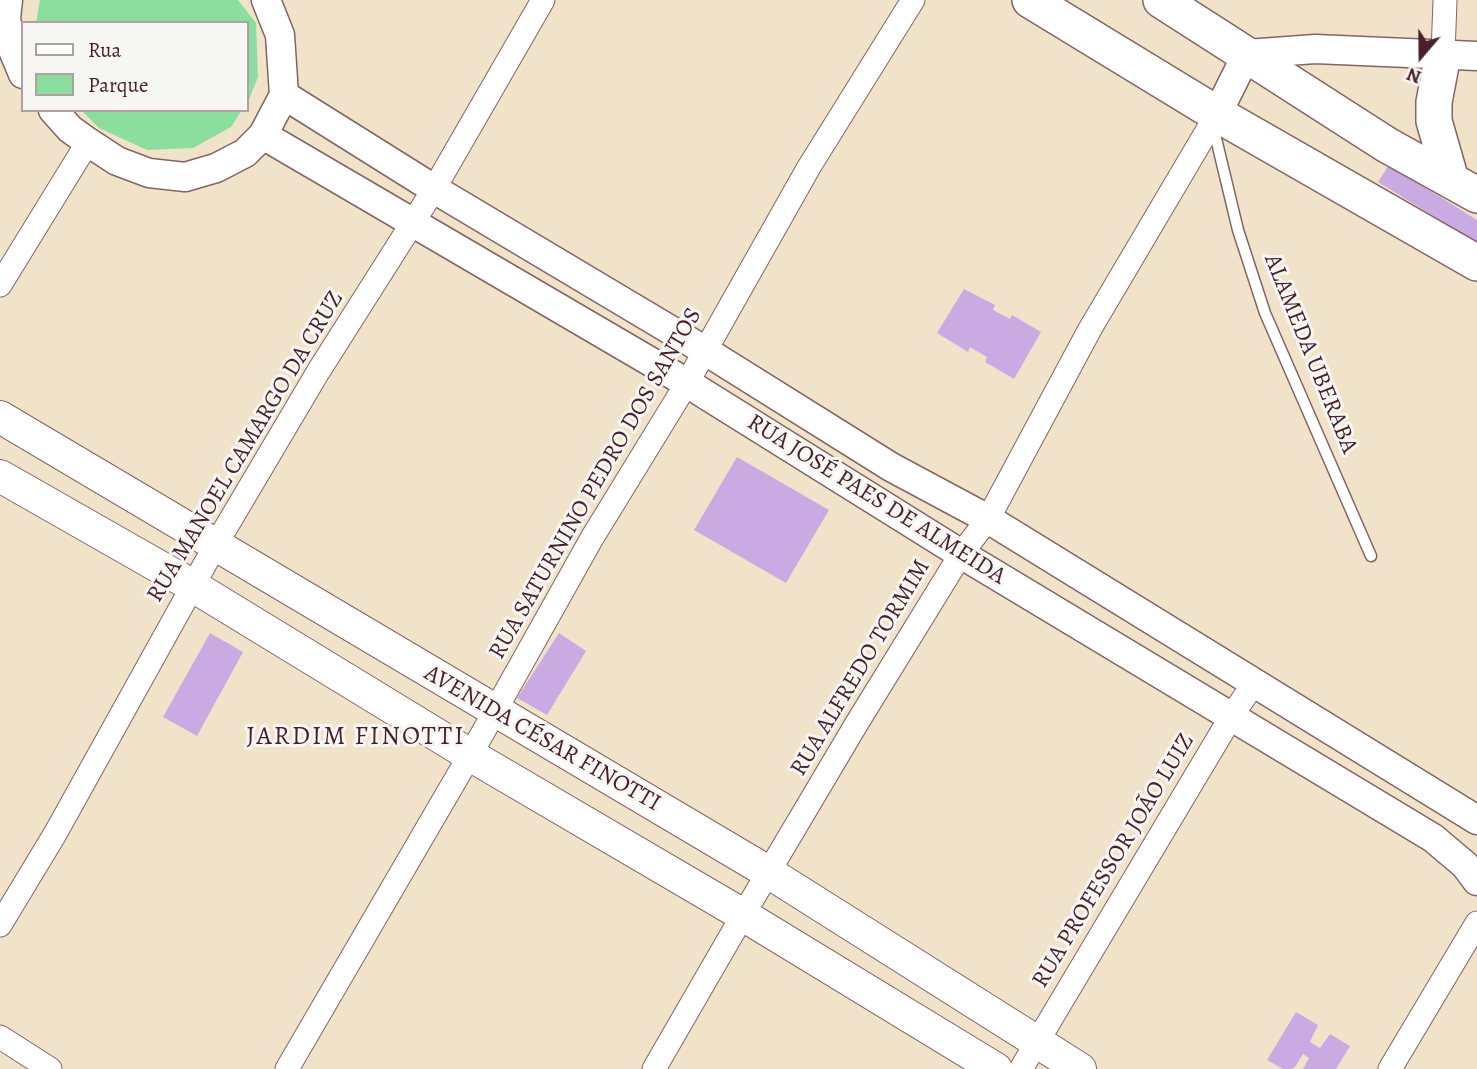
<!DOCTYPE html>
<html>
<head>
<meta charset="utf-8">
<style>
	body { margin:0 }
	#map { position:relative; width:1477px; height:1069px; overflow:hidden; background:#f0e3c9; font-family:Alegreya,serif }
	canvas { display:block }
	.legend { position:absolute; left:21px; top:21px; width:228px; height:91px; box-sizing:border-box; background:#f6f6f2; border:2px solid #b1a0a2; margin:0; padding:9px 12px; list-style:none; font-size:21px; color:#4a1f2b }
	.legend li { display:flex; align-items:center; gap:14px; height:35px }
	.legend b { width:35px; border:2px solid #b1a0a2 }
	.north { position:absolute; left:1386px; top:21px; width:70px; height:70px; -webkit-text-stroke:5px #f6f6f2; paint-order:stroke; rotate:200deg; font-size:19px; font-weight:700; line-height:28px; text-align:center; color:#4a1f2b }
	.north::after { content:''; display:block; margin:auto; width:24px; height:32px; background:#4a1f2b; clip-path:polygon(50% 0,100% 100%,50% 72%,0 100%) }
</style>
</head>
<body>
<div id="map">
<canvas width="1477" height="1069"></canvas>
<ul class="legend">
<li><b style="height:9px;background:#fff"></b>Rua</li>
<li><b style="height:19px;background:#8cde9e"></b>Parque</li>
</ul>
<div class="north">N</div>
</div>
<script>
const ctx = document.querySelector('canvas').getContext('2d');
ctx.lineJoin = 'round';
function paint(path, color) { ctx.fillStyle = color; ctx.fill(path, 'evenodd'); }
const poly = rows => new Path2D(rows.map(r => 'M' + r).join(''));
function stroke(path, color, width, dash) { ctx.strokeStyle = color; ctx.lineWidth = width; ctx.lineCap = dash ? 'butt' : 'round'; ctx.setLineDash(dash || []); ctx.stroke(path); }
function drawText(font, color, halo, rows, align = 'center') {
  ctx.font = font + ' Alegreya,serif'; ctx.lineWidth = 6; ctx.setLineDash([]); ctx.textBaseline = 'middle'; ctx.strokeStyle = halo; ctx.fillStyle = color; for (const [text, x, y, turn = 0] of rows) {
    ctx.save(); ctx.translate(x, y); ctx.rotate((+turn || 0) * Math.PI / 180); ctx.textAlign = isNaN(turn) ? turn : align; if (halo) ctx.strokeText(text, 0, 0); ctx.fillText(text, 0, 0); ctx.restore();
  }
}
paint(poly([
	[40,0,238,0,256,23,258,77,248,102,247,104,247,23,36,23],
	[81,110,242,110,231,127,193,148,147,150,99,128]
]), '#8cde9e');
paint(poly([
	[1389,165,1477,220,1477,243,1378,182],
	[964,289,995,305,993,310,1010,319,1012,315,1041,332,1014,379,985,362,987,357,970,347,968,352,937,333],
	[737,457,829,510,786,583,694,530],
	[210,633,243,652,197,736,163,717],
	[559,633,586,651,547,715,517,698],
	[1296,1012,1318,1025,1310,1042,1320,1048,1330,1034,1350,1046,1336,1069,1303,1069,1309,1058,1303,1054,1295,1067,1291,1069,1283,1069,1267,1060]
]), '#caaae2');
const service = poly([
	[1213,126,1238,230,1265,313,1371,556]
]);
const minor = poly([
	[1443,55,1445,0],
	[0,285,88,142],
	[0,925,55,834,215,546,318,372,434,189,543,0],
	[0,1037,50,1069],
	[287,1069,481,736,592,538,687,383,809,167,913,0],
	[654,1069,743,915,857,723,961,554,988,519,1090,329,1217,114],
	[1021,1069,1231,717,1254,683],
	[1390,1069,1477,923]
]);
const tertiary = poly([
	[8,0,6,18,10,43,23,74],
	[284,95,434,189,704,350,891,467,988,519,1477,820],
	[53,110,70,129,88,142,117,161,149,173,185,177,216,168,245,153,263,135,284,95,280,35,266,0],
	[1217,114,1247,54,1315,49,1477,56],
	[263,135,687,383,961,554,1433,838,1465,865,1477,881]
]);
const secondary = poly([
	[0,417,768,872,1080,1069],
	[0,476,193,586,470,755,743,915,996,1069]
]);
const primary = poly([
	[1030,0,1217,114,1477,263],
	[1161,0,1387,145,1477,195],
	[1443,55,1434,102,1434,121,1451,180]
]);
stroke(service, '#846462', 13);
stroke(minor, '#846462', 25);
stroke(tertiary, '#846462', 31);
stroke(secondary, '#846462', 34);
stroke(primary, '#846462', 38);
stroke(service, '#fff', 10);
stroke(minor, '#fff', 23);
stroke(tertiary, '#fff', 28);
stroke(secondary, '#fff', 32);
stroke(primary, '#fff', 35);
drawText('24px', '#4a1f2b', '#f6f6f2', [
	["ALAMEDA UBERABA",1310,354,68],
	["RUA MANOEL CAMARGO DA CRUZ",246,447,-59],
	["RUA SATURNINO PEDRO DOS SANTOS",596,484,-60],
	["RUA JOSÉ PAES DE ALMEIDA",876,500,32],
	["RUA ALFREDO TORMIM",861,668,-59],
	["AVENIDA CÉSAR FINOTTI",542,739,30],
	["RUA PROFESSOR JOÃO LUIZ",1114,861,-59]
]);
ctx.letterSpacing = '2px';
drawText('26px', '#4a1f2b', '#f6f6f2', [
	["JARDIM FINOTTI",356,738]
]);
ctx.letterSpacing = '0px';
</script>
</body>
</html>
